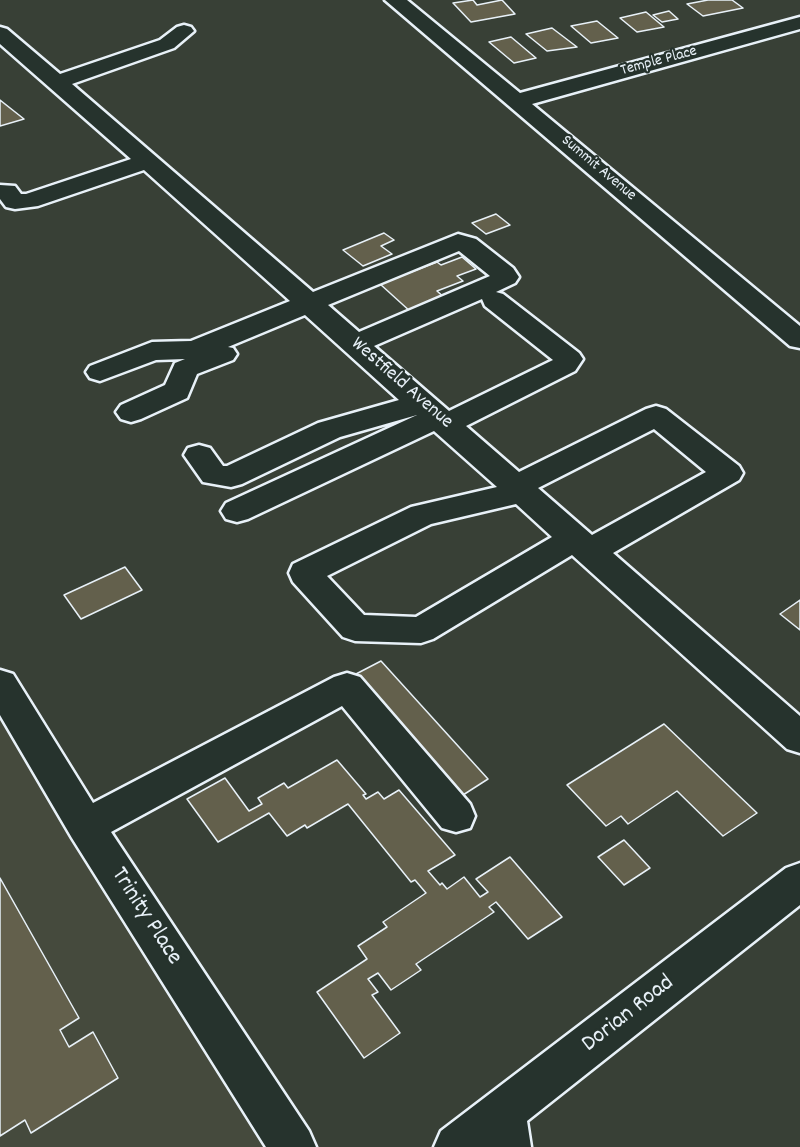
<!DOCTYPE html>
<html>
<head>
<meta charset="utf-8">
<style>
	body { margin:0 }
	canvas { display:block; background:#384036 }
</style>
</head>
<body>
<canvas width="800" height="1147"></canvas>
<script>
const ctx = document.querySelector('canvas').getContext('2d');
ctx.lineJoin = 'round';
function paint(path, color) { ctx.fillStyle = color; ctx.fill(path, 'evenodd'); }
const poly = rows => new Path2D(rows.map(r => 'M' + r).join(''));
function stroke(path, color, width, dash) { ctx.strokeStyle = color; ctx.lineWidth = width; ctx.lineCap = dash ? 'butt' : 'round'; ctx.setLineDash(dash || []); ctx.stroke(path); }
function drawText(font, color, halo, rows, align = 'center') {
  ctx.font = font + ' Dekko,sans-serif'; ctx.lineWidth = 4.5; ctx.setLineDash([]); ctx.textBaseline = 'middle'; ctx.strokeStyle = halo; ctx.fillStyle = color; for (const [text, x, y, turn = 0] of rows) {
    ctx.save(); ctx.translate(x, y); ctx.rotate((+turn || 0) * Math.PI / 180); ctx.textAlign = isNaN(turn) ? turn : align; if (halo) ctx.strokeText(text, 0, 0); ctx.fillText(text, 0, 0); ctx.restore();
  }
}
paint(poly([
	[0,677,295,1147,0,1147]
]), '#454a3d');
const building = poly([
	[473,0,477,5,502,0,515,14,471,22,453,3,473,0],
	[708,0,732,0,743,8,703,16,687,4,708,0],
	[669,11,678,19,662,22,653,15,669,11],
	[646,12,664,27,637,32,620,18,646,12],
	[597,21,618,38,591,43,571,26,597,21],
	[552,28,577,47,547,51,526,34,552,28],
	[511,37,536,58,514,63,489,42,511,37],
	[0,100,24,119,0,126,0,100],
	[496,214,510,225,486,234,472,223,496,214],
	[384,233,394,240,381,246,392,254,363,266,343,250,384,233],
	[462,257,476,269,457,276,463,281,437,291,446,299,412,313,380,284,437,262,441,265,462,257],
	[125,567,142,590,81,619,64,595,125,567],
	[800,600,800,630,780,614,800,600],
	[381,661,488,779,463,795,356,674,381,661],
	[664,724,757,813,723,836,677,791,628,824,621,816,606,826,567,785,664,724],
	[337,760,366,794,363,795,366,799,378,792,384,799,399,790,455,855,428,871,440,885,442,883,447,889,464,877,480,897,488,892,476,879,510,857,562,917,528,939,496,902,489,907,494,912,416,964,421,970,391,990,378,973,368,979,378,992,372,995,400,1033,364,1058,317,992,367,959,358,946,387,927,383,922,426,893,415,880,411,882,348,804,307,828,305,825,287,836,269,813,218,842,187,799,225,778,249,811,262,804,258,798,284,783,288,788,337,760],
	[624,840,650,868,624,885,598,857,624,840],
	[0,878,79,1018,60,1030,69,1047,93,1032,118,1078,31,1133,25,1120,0,1136,0,878]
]);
paint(building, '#63604c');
stroke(building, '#e8f1f8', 1.5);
const minor = poly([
	[385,0,407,0,520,93,800,17,800,29,532,104,800,326,800,348,790,346,385,0],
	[184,25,191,27,194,31,174,48,72,84,313,292,458,234,476,239,513,268,519,277,515,283,496,292,503,294,579,353,583,359,575,371,466,426,519,472,646,409,656,406,666,409,739,466,743,473,739,480,613,553,800,716,800,753,787,749,572,555,433,639,421,643,355,641,343,637,293,582,289,573,293,564,411,507,497,487,434,431,248,519,237,522,226,519,221,511,226,503,417,415,340,437,242,484,231,487,203,482,184,455,188,448,199,445,210,448,223,466,227,466,318,423,399,400,305,315,228,347,233,348,237,354,233,360,197,374,187,398,141,419,131,422,121,419,116,412,121,405,165,385,175,363,185,359,156,360,100,381,90,378,86,372,90,366,152,342,191,341,290,301,144,170,38,206,15,209,6,207,0,199,0,185,15,186,21,194,26,194,131,159,0,44,0,27,7,29,60,74,160,40,177,27,184,25],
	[459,251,490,276,359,332,328,305,459,251],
	[482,299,485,306,553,360,449,411,374,346,482,299],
	[654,429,706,472,592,535,538,488,654,429],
	[516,504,552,537,416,617,364,615,327,576,431,524,516,504],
	[0,670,13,674,93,803,334,677,347,673,360,677,470,804,475,816,470,828,456,832,442,828,342,706,111,832,309,1131,316,1147,266,1147,72,838,0,715,0,670],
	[800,863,800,905,527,1121,531,1147,434,1147,441,1131,786,868,800,863]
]);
stroke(minor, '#e8f1f8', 5);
paint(minor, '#26332d');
drawText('16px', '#e8f1f8', '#26332d', [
	["Temple Place",659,62,-15],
	["Summit Avenue",598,169,40]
]);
drawText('20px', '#e8f1f8', '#26332d', [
	["Westfield Avenue",401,384,41]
]);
drawText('24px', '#e8f1f8', '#26332d', [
	["Trinity Place",145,917,57],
	["Dorian Road",629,1015,-38]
]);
</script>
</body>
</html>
